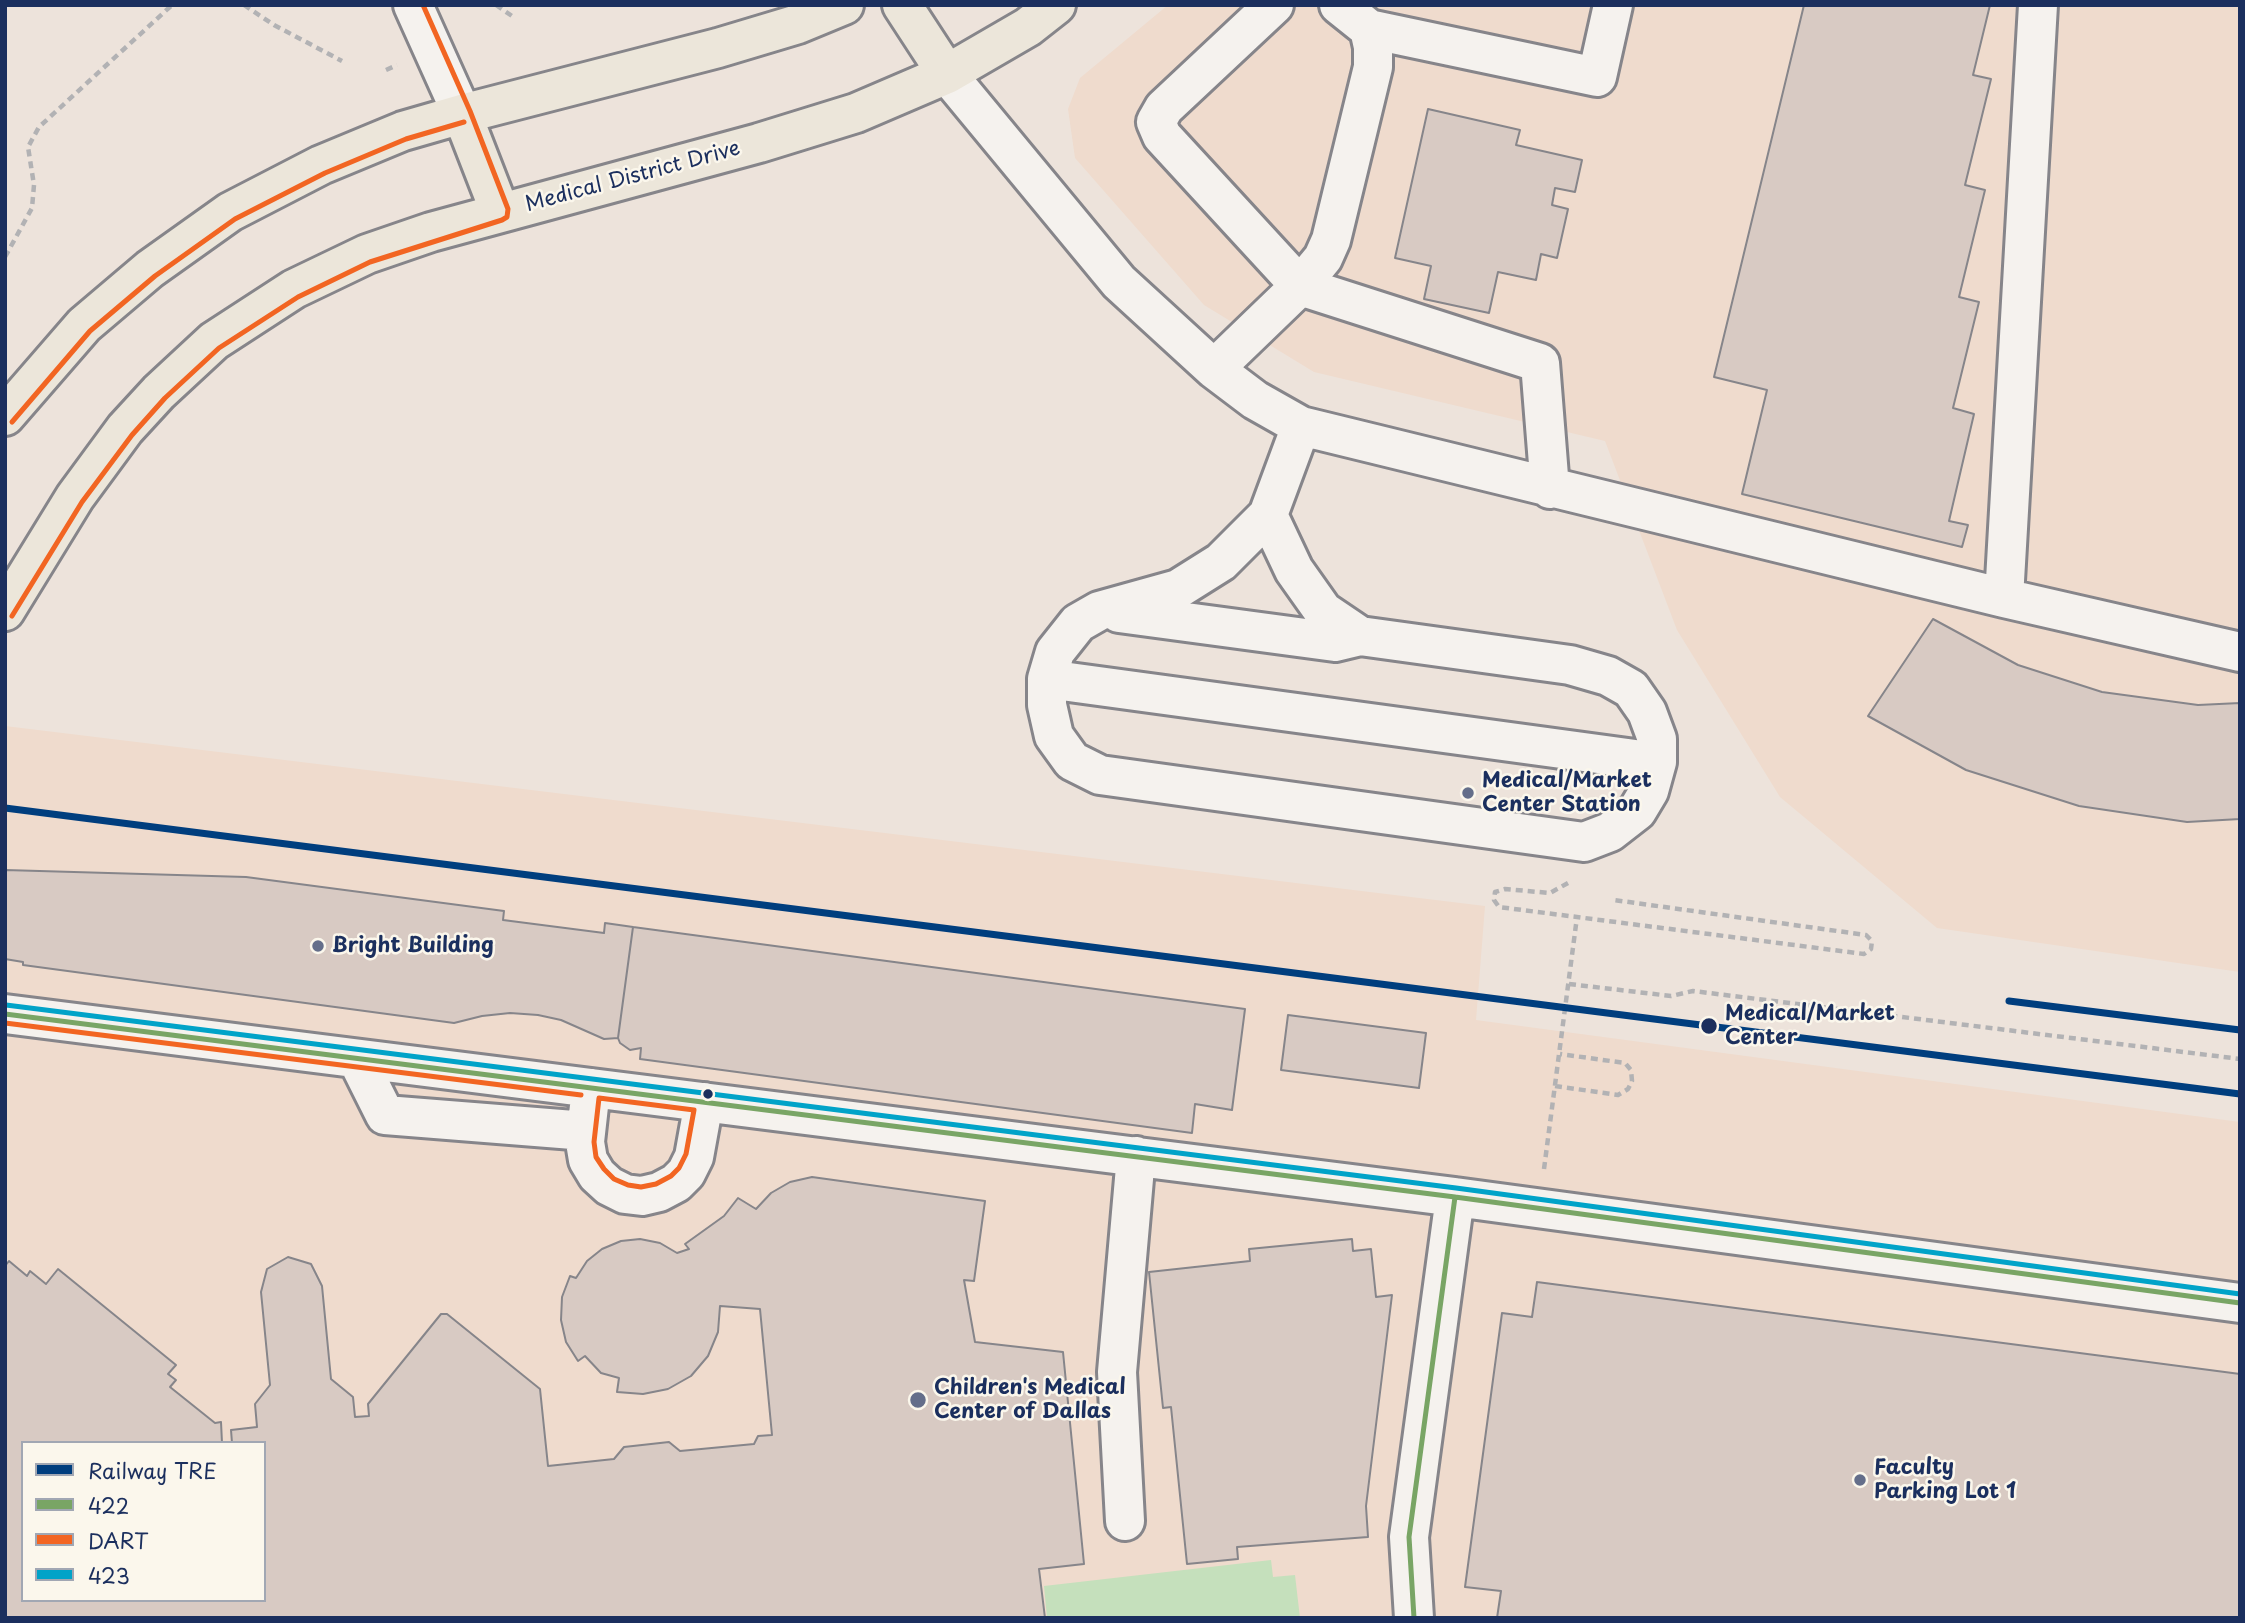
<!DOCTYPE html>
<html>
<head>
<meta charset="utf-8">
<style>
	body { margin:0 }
	#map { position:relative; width:2245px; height:1623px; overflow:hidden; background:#ede3db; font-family:"Playpen Sans",sans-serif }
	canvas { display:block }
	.frame { position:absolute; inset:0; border:7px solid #1b2f5e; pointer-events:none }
	.legend { position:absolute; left:21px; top:1441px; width:245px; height:161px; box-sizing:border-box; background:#fbf7ec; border:2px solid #a1a7b3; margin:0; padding:9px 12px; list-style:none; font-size:21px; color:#1b2f5e }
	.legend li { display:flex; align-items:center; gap:14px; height:35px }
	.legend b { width:35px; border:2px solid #a1a7b3 }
</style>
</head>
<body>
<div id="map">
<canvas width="2245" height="1623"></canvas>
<div class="frame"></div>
<ul class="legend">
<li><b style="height:9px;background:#003e7e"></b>Railway TRE</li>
<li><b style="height:9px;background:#79a565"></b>422</li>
<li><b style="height:9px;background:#f26522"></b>DART</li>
<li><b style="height:9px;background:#01a3c8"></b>423</li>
</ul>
</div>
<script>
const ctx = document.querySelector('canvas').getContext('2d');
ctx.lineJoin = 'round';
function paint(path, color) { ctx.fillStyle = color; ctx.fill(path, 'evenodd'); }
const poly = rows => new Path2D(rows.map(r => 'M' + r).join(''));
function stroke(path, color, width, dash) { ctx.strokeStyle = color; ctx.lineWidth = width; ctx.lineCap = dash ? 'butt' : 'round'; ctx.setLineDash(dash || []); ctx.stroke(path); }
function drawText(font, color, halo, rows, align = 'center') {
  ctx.font = font + ' "Playpen Sans",sans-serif'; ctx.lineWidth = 5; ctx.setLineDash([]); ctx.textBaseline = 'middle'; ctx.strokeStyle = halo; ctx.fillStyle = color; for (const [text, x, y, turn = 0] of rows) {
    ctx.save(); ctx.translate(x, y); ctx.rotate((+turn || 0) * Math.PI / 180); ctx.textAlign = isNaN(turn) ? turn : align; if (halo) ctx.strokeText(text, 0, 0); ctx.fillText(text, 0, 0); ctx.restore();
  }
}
paint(poly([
	[1168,5,2240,5,2240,972,1937,928,1780,797,1677,630,1605,441,1314,372,1204,305,1075,158,1068,109,1080,78],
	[5,726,1485,906,1476,1020,2240,1122,2240,1618,5,1618],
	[23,1443,264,1443,264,1600,23,1600]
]), '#efdbcd');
paint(poly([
	[1271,1560,1273,1577,1295,1575,1300,1618,1047,1618,1044,1586]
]), '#c5e0bc');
const building = poly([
	[1804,5,1990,5,1973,75,1991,79,1965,185,1985,190,1959,297,1979,302,1953,408,1974,414,1949,521,1968,525,1962,547,1742,494,1767,390,1714,377,1804,5],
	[1428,109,1520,130,1516,145,1582,160,1575,192,1555,188,1552,205,1568,209,1557,258,1541,254,1536,280,1498,272,1489,313,1424,299,1431,266,1395,258,1428,109],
	[1933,619,2018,665,2102,692,2198,705,2240,703,2240,819,2187,822,2079,806,1966,770,1868,716,1933,619],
	[5,870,246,877,504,911,503,920,604,933,605,923,633,927,618,1038,604,1039,561,1020,538,1015,510,1013,482,1016,454,1023,23,965,23,962,5,959,5,870],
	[633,927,1245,1009,1232,1110,1195,1104,1192,1133,640,1059,641,1048,630,1050,620,1043,618,1038,633,927],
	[1288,1015,1426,1033,1419,1088,1281,1070,1288,1015],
	[812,1177,985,1201,974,1281,964,1280,975,1342,1063,1352,1084,1564,1039,1569,1045,1618,5,1618,5,1266,9,1261,27,1276,30,1271,46,1284,58,1269,176,1365,168,1374,176,1380,170,1387,215,1423,221,1422,222,1443,23,1443,23,1600,264,1600,264,1443,232,1443,231,1430,257,1427,255,1404,270,1385,261,1292,267,1269,288,1257,311,1264,322,1286,331,1379,353,1397,355,1417,369,1416,368,1404,441,1314,447,1314,540,1389,548,1466,614,1459,624,1447,669,1442,680,1451,754,1444,758,1436,772,1435,760,1309,720,1306,718,1332,708,1356,691,1376,668,1389,643,1394,617,1392,619,1378,601,1373,585,1356,578,1361,566,1342,561,1320,562,1297,570,1276,576,1278,587,1261,602,1249,621,1241,640,1239,660,1243,677,1253,689,1249,685,1244,724,1216,738,1198,756,1209,771,1193,790,1182,812,1177],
	[1352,1239,1353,1251,1371,1249,1376,1297,1392,1295,1366,1506,1368,1537,1237,1547,1238,1559,1187,1564,1171,1407,1163,1408,1149,1272,1250,1261,1249,1249,1352,1239],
	[1537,1282,2240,1374,2240,1618,1497,1618,1501,1591,1465,1587,1502,1313,1532,1317,1537,1282]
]);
paint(building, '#d8cac3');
stroke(building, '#86858a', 2);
const minor = poly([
	[413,5,462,114],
	[1274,5,1164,108,1156,122,1162,136,1300,286,1540,363,1550,489],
	[1339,5,1369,29,1597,77,1613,5],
	[947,74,1119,282,1214,369,1255,400,1301,426,2004,598,2240,652],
	[1214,369,1300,286,1323,258,1331,240,1373,67,1373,47,1369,29],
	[1268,515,1294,570,1323,611,1360,636,1570,665,1608,676,1631,689,1647,712,1657,739,1657,762,1649,791,1637,811,1610,832,1584,842,1100,775,1072,761,1054,736,1047,705,1047,679,1055,652,1078,623,1099,611,1178,589,1221,562,1268,515,1301,426],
	[2004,598,2038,5],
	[1119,613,1335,642,1360,636],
	[1047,679,1657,762],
	[5,1014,1455,1197,2240,1303],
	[357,1059,385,1115,586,1131],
	[591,1088,585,1142,588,1160,597,1175,609,1186,625,1194,642,1196,659,1192,676,1183,686,1173,694,1157,704,1102],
	[1125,1521,1117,1372,1136,1156],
	[1414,1618,1409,1537,1455,1197]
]);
const major = poly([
	[902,5,947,74],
	[462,114,500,212],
	[5,416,84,325,150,269,230,212,321,165,403,131,462,114,718,48,798,24,844,5],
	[5,611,75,497,125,429,159,392,214,341,294,289,367,254,431,232,759,143,856,113,947,74,1028,27,1056,5]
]);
stroke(minor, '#86858a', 44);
stroke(major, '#86858a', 44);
stroke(poly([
	[244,5,274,25,342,61],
	[496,5,512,16],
	[386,70,397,65],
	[5,257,32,208,34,185,28,147,39,127,172,5],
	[1568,883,1550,893,1505,889,1495,892,1494,900,1499,907,1864,954,1871,949,1872,941,1866,935,1614,900],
	[1569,984,1671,996,1693,991,2240,1059],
	[1555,1086,1618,1095,1628,1089,1632,1081,1631,1070,1625,1063,1560,1054],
	[1544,1169,1577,917]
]), '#b2b2b4', 4.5, [7, 5]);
stroke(minor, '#f5f2ee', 38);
stroke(major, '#ece6da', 38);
stroke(poly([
	[5,1014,1455,1197,2240,1303],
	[1414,1618,1409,1537,1455,1197]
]), '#79a565', 5);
stroke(poly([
	[12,422,90,331,155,276,235,219,325,173,406,139,464,122],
	[12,616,82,502,132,435,165,398,219,348,298,297,370,262,502,220,507,217,508,209,470,111,423,5],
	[5,1023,581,1095],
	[599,1098,694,1110,686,1154,679,1168,671,1176,656,1184,641,1187,628,1185,614,1179,604,1169,596,1157,594,1142,599,1098]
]), '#f26522', 5);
stroke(poly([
	[6,1005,1456,1188,2240,1294]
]), '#01a3c8', 5);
stroke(poly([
	[5,808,2240,1094],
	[2009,1001,2240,1030]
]), '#003e7e', 7);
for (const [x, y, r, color] of [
	[1468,793,7,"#646e8a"],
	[318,946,7,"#646e8a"],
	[1709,1026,9,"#1b2f5e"],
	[708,1094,6,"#1b2f5e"],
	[918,1400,9,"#646e8a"],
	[1860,1480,7,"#646e8a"]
]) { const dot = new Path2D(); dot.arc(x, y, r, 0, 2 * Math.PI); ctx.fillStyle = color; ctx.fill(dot); stroke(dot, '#fbf7ec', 2.5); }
drawText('21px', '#1b2f5e', '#fbf7ec', [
	["Medical District Drive",633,177,-15]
]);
drawText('bold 21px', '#1b2f5e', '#fbf7ec', [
	["Medical/Market",1482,781],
	["Center Station",1482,805],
	["Bright Building",332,946],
	["Children's Medical",934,1388],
	["Center of Dallas",934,1412],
	["Faculty",1874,1468],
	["Parking Lot 1",1874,1492]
], 'left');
drawText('bold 21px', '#1b2f5e', '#fbf7ec', [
	["Medical/Market",1725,1014],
	["Center",1725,1038]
], 'left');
</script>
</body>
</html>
